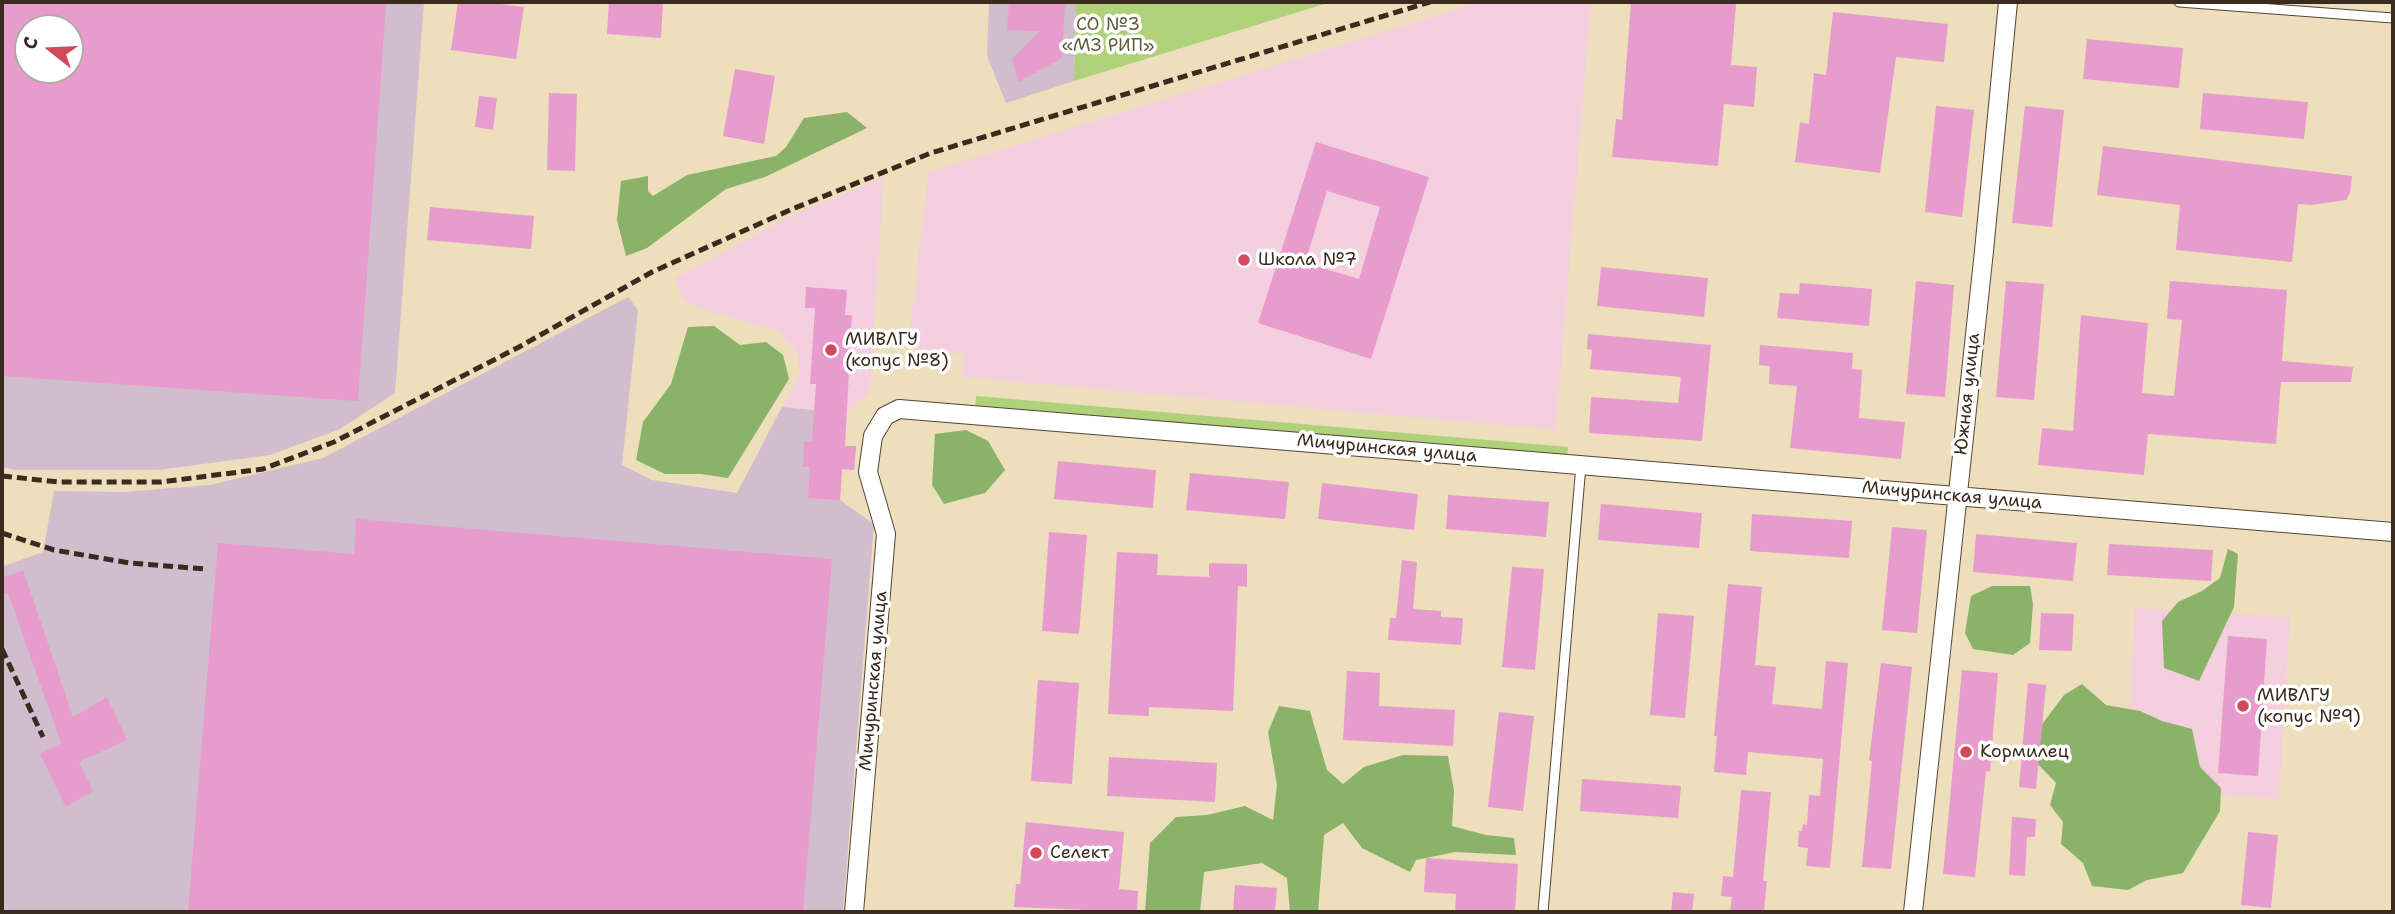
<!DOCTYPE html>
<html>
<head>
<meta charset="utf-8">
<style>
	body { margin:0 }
	#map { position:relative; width:2395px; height:914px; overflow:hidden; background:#eddebc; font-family:"Shantell Sans",sans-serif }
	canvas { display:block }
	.frame { position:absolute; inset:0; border:4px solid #3b2a1e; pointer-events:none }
	.north { position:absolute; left:14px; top:14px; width:70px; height:70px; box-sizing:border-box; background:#fff; border:2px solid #b1aaa5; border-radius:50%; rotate:288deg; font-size:19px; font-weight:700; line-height:28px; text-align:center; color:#3b2a1e }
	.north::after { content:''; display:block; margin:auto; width:24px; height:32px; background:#d1495b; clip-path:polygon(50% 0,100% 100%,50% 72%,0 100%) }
</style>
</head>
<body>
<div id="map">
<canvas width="2395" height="914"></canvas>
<div class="frame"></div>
<div class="north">С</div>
</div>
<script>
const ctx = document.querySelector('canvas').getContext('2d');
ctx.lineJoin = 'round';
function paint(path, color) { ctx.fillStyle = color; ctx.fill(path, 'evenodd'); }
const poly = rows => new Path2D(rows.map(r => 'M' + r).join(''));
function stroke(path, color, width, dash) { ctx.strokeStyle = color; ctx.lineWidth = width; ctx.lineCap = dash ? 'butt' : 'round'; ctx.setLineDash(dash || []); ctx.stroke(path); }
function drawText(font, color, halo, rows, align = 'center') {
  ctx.font = font + ' "Shantell Sans",sans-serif'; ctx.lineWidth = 7; ctx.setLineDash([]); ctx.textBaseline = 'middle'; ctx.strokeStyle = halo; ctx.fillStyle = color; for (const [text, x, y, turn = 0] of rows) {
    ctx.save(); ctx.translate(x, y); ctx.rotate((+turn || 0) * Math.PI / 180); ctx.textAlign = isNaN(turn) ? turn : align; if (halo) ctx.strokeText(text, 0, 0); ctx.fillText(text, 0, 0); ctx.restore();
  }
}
paint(poly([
	[1480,2,1591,2,1556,430,962,377,964,354,908,348,928,172],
	[884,177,870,392,847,412,782,407,800,375,798,354,779,331,703,310,684,301,674,279,784,219],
	[2135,608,2290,617,2279,799,2124,789]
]), '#f4cfde');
paint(poly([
	[2,2,424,2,395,393,340,429,270,455,158,470,15,470,2,467],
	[28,28,70,28,70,70,28,70],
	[989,2,1076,2,1074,81,1006,103,987,56],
	[628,297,638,310,622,465,652,480,737,493,782,407,814,410,845,446,856,446,854,470,842,469,840,500,874,524,843,912,2,912,2,567,43,552,54,491,123,492,210,485,323,458]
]), '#d0bdce');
paint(poly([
	[1076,2,1331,2,1074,81],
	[976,396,1568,447,1567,459,975,409]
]), '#aed179');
paint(poly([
	[847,112,867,128,765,177,726,189,647,248,626,256,617,220,621,181,648,176,648,191,653,196,687,175,776,156,786,147,804,118],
	[714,326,740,345,766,342,783,355,789,379,728,478,701,474,665,474,636,460,643,422,671,384,688,327],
	[966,430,988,441,1005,470,985,493,944,504,932,485,935,434],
	[2228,549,2238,554,2234,607,2199,681,2164,668,2162,621,2178,602,2202,591,2220,578],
	[1992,586,2030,586,2033,604,2030,643,2013,655,1973,649,1965,633,1971,596],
	[2082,684,2106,705,2140,711,2162,721,2192,729,2200,767,2221,788,2220,811,2183,873,2147,880,2128,890,2092,886,2083,863,2061,844,2063,822,2050,805,2056,783,2036,762,2034,735,2064,695],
	[1279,706,1310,711,1327,770,1343,784,1364,767,1403,755,1448,756,1454,791,1452,826,1486,835,1514,838,1516,855,1455,852,1416,860,1410,872,1362,848,1343,823,1324,835,1318,912,1290,912,1287,878,1262,863,1204,872,1200,912,1145,912,1150,843,1176,817,1207,815,1245,806,1273,820,1277,785,1268,732]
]), '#8ab369');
paint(poly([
	[2,2,353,2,386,4,358,401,2,376],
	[28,28,70,28,70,70,28,70],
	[458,2,485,2,524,7,516,59,451,50],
	[609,2,663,2,661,38,607,34],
	[1009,2,1065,2,1062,58,1018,82,1012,59,1040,31,1007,30],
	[1631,2,1736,4,1731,65,1757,67,1754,107,1724,104,1718,166,1612,157,1616,119,1622,120],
	[1833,12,1948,24,1944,62,1896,57,1880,173,1795,162,1800,122,1809,124,1814,73,1826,75],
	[2087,39,2183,48,2179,88,2083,79],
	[735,69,775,76,764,144,723,136],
	[549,93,577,94,575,171,547,170],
	[2203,93,2308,102,2304,139,2200,129],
	[479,96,497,98,493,130,475,127],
	[1936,106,1974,110,1962,217,1925,212],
	[2025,106,2064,110,2052,227,2012,223],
	[1316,142,1429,177,1371,359,1258,323],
	[1327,191,1380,207,1359,279,1305,263],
	[2103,146,2352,176,2350,193,2346,200,2311,205,2298,204,2292,262,2176,250,2180,205,2097,195],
	[430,207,534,216,531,249,427,240],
	[1601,267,1708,278,1704,317,1597,306],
	[1916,281,1954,285,1945,397,1906,394],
	[2006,281,2044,284,2034,400,1996,397],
	[2170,281,2287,290,2282,361,2353,367,2351,382,2281,382,2276,444,2148,434,2144,475,2038,465,2042,428,2073,431,2081,315,2148,323,2142,393,2174,396,2182,320,2167,319],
	[1800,283,1872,289,1869,326,1777,318,1780,293,1799,294],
	[806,287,847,290,845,315,852,315,845,446,856,446,854,470,842,469,840,500,808,498,810,467,803,467,804,442,812,442,816,384,810,384,815,308,805,308],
	[1588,334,1711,345,1702,441,1589,433,1591,397,1678,403,1681,377,1590,369,1592,350,1587,349],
	[1760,345,1853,353,1852,369,1862,370,1859,418,1905,422,1901,459,1790,448,1797,386,1769,384,1770,366,1759,365],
	[1058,461,1156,470,1153,508,1054,499],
	[1190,473,1289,482,1285,519,1186,510],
	[1322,483,1418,494,1414,530,1318,519],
	[1448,495,1549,502,1546,537,1446,529],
	[1601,504,1702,513,1699,548,1598,540],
	[1752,514,1852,521,1849,558,1750,551],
	[356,519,832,559,803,912,188,912,218,543,354,554],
	[1892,527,1927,530,1917,633,1882,630],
	[1049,532,1087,535,1079,634,1042,631],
	[1976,534,2077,543,2073,581,1973,572],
	[2109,544,2213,550,2211,581,2107,575],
	[1117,552,1158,554,1157,575,1209,577,1209,563,1247,564,1247,587,1238,586,1233,711,1149,707,1149,716,1108,714],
	[1402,560,1417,562,1413,609,1441,611,1441,617,1463,618,1461,645,1388,640,1390,618,1396,618],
	[1512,567,1544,569,1535,670,1502,667],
	[23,570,73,717,107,697,127,740,79,762,93,791,66,807,40,754,61,743,8,593,2,595,2,578],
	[1728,584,1762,587,1755,665,1776,667,1772,704,1822,709,1826,661,1848,663,1830,868,1806,866,1808,848,1798,847,1799,831,1802,831,1803,824,1807,825,1809,795,1820,796,1823,759,1748,752,1746,775,1714,772,1717,736,1714,736],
	[1658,613,1694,616,1685,718,1650,715],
	[2041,613,2074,614,2072,651,2039,650],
	[2228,636,2267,639,2258,776,2218,773],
	[1881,663,1912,667,1891,869,1862,867,1872,761,1869,760],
	[1962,670,1998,673,1990,772,1986,771,1975,877,1943,874],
	[1347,671,1380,673,1379,706,1455,710,1453,746,1343,740],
	[1038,680,1079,683,1072,784,1031,781],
	[2028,683,2046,685,2036,789,2019,787],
	[1499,712,1534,716,1523,811,1488,807],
	[1109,757,1217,763,1215,802,1107,796],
	[1582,779,1681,786,1678,818,1580,811],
	[1741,790,1771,792,1763,881,1767,881,1764,912,1730,912,1732,897,1721,896,1723,876,1733,877],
	[2012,817,2036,819,2035,837,2027,837,2025,876,2009,875],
	[1026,822,1124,832,1119,889,1138,891,1137,912,1014,907,1016,884,1020,884],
	[2248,832,2278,835,2271,908,2241,905],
	[1426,858,1518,864,1515,912,1455,912,1456,894,1424,892],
	[1235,885,1277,888,1275,912,1233,912],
	[1673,892,1694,894,1692,912,1671,912]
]), '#e89ccd');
const lane = poly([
	[2179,2,2393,18],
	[1543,912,1581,465]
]);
const street = poly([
	[854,912,886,534,868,472,873,436,885,416,899,409,2393,532],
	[1913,912,1984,251,2008,2]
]);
stroke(lane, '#564536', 11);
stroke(street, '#564536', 20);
stroke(lane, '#fff', 9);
stroke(street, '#fff', 18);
stroke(poly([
	[2,476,59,482,161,482,263,469,334,442,519,347,652,272,790,210,931,153,1430,2],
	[2,533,54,550,130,563,205,569],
	[2,649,43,737]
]), '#3b2a1e', 5, [10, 5]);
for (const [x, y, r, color] of [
	[1244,260,7,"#d1495b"],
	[831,350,7,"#d1495b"],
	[2243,706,7,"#d1495b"],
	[1966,752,7,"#d1495b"],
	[1036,853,7,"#d1495b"]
]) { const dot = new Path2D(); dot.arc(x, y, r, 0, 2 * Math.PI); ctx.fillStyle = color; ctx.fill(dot); stroke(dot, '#fff', 2.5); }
drawText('18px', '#5e5c39', '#fff', [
	["СО №3",1108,25],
	["«МЗ РИП»",1108,46]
]);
drawText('18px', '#3b2a1e', '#fff', [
	["Школа №7",1258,260],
	["МИВЛГУ",845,340],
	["(копус №8)",845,361],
	["МИВЛГУ",2257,696],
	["(копус №9)",2257,717],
	["Кормилец",1980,752],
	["Селект",1050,853]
], 'left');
drawText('18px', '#3b2a1e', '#fff', [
	["Южная улица",1968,394,-84],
	["Мичуринская улица",1387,449,5],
	["Мичуринская улица",1952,496,5],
	["Мичуринская улица",874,681,-85]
]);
</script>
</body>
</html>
